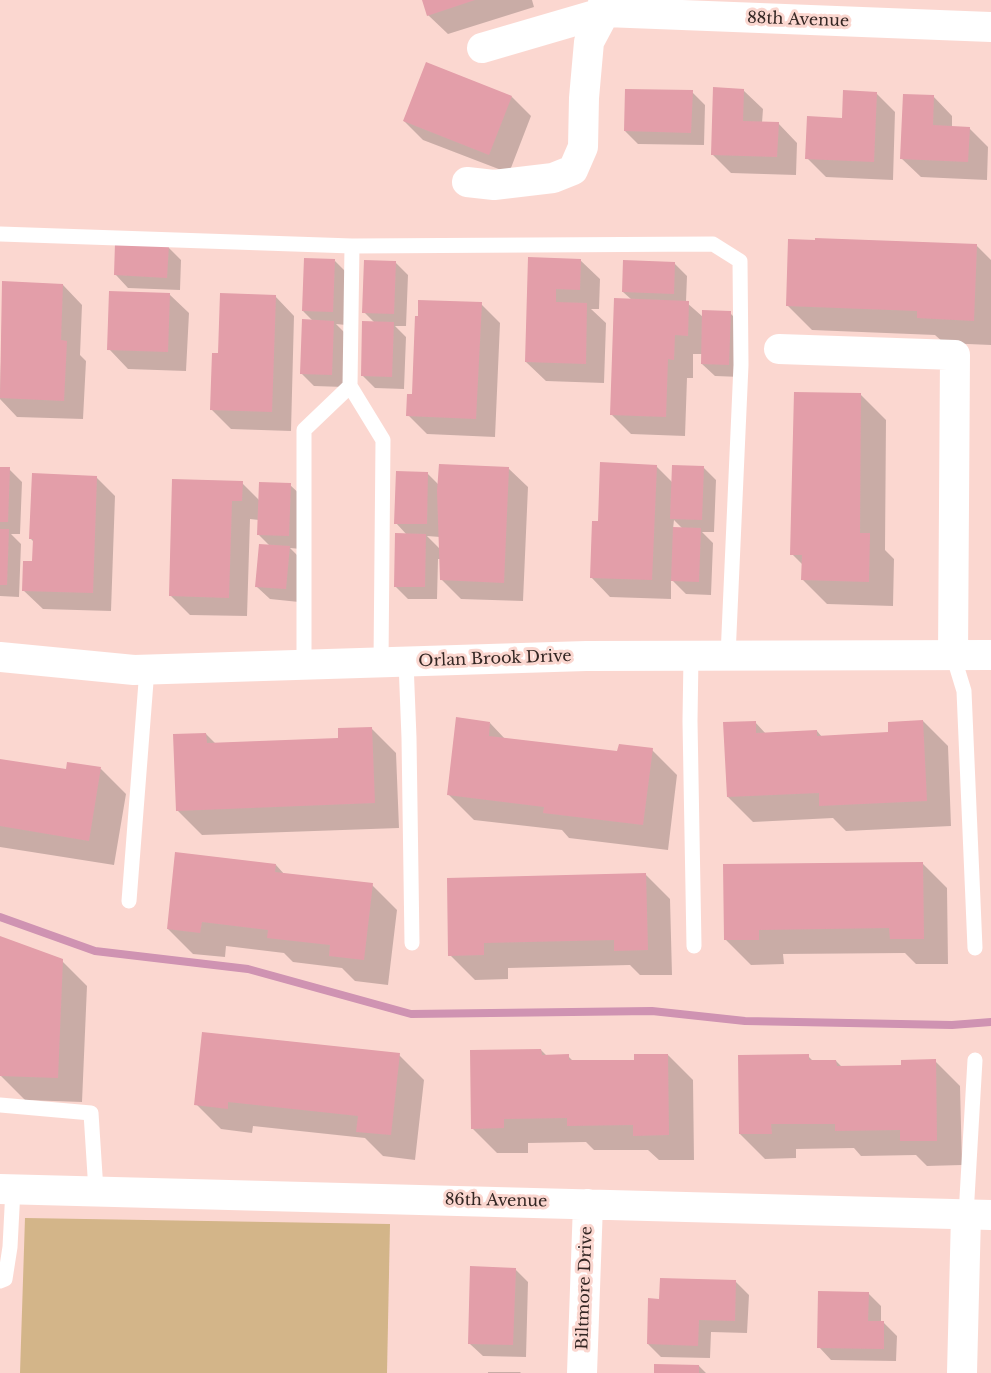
<!DOCTYPE html>
<html>
<head>
<meta charset="utf-8">
<style>
	body { margin:0 }
	canvas { display:block; background:#fbd7d0 }
</style>
</head>
<body>
<canvas width="991" height="1373"></canvas>
<script>
const ctx = document.querySelector('canvas').getContext('2d');
ctx.lineJoin = 'round';
function paint(path, color) { ctx.fillStyle = color; ctx.fill(path, 'evenodd'); }
const poly = rows => new Path2D(rows.map(r => 'M' + r).join(''));
function stroke(path, color, width, dash) { ctx.strokeStyle = color; ctx.lineWidth = width; ctx.lineCap = dash ? 'butt' : 'round'; ctx.setLineDash(dash || []); ctx.stroke(path); }
function drawText(font, color, halo, rows, align = 'center') {
  ctx.font = font + ' "Libre Baskerville",serif'; ctx.lineWidth = 6; ctx.setLineDash([]); ctx.textBaseline = 'middle'; ctx.strokeStyle = halo; ctx.fillStyle = color; for (const [text, x, y, turn = 0] of rows) {
    ctx.save(); ctx.translate(x, y); ctx.rotate((+turn || 0) * Math.PI / 180); ctx.textAlign = isNaN(turn) ? turn : align; if (halo) ctx.strokeText(text, 0, 0); ctx.fillText(text, 0, 0); ctx.restore();
  }
}
paint(poly([
	[25,1218,390,1224,387,1373,20,1373]
]), '#d3b589');
paint(poly([
	[424,0,532,0,534,7,448,34,428,15],
	[743,90,763,109,762,123,778,123,797,143,796,175,731,173,712,154],
	[692,92,705,105,704,145,638,144,625,131],
	[876,93,895,112,893,180,826,177,807,158,843,119],
	[933,96,952,116,952,127,969,128,988,147,987,180,921,177,901,158],
	[512,97,531,116,509,173,423,140,404,121],
	[976,245,991,260,991,345,944,343,935,335,812,330,787,305],
	[168,247,181,260,180,290,128,288,116,275],
	[530,259,580,260,600,279,599,309,591,309,606,323,604,383,546,381,526,362],
	[335,261,348,274,346,325,336,324,347,335,344,387,314,386,301,373,314,322,303,311],
	[395,262,408,275,406,326,395,326,406,337,404,389,375,388,362,375,375,323,364,312],
	[674,263,687,276,686,302,703,317,730,313,743,326,741,377,715,376,702,364,702,354,693,354,693,378,687,378,685,436,631,434,612,415,632,300,623,292],
	[3,283,63,285,82,305,80,355,86,361,83,419,17,417,0,399],
	[169,294,189,313,186,371,128,369,109,349],
	[275,296,294,316,291,431,231,429,212,410,219,355],
	[481,304,500,323,495,437,427,434,408,415,414,396],
	[861,395,886,420,885,550,894,559,893,606,827,604,802,579,803,565,792,554],
	[656,466,673,483,703,467,716,480,714,532,702,532,713,543,711,595,686,594,671,579,671,599,610,597,591,577,599,523],
	[674,520,683,529,673,529],
	[508,468,528,487,523,601,461,599,442,580,441,559,438,559,437,599,408,599,395,586,407,535,396,523,427,473,439,485],
	[427,536,440,537,441,550],
	[0,469,9,469,22,482,20,534,11,534,21,544,19,597,0,596],
	[96,477,115,496,111,611,43,609,23,590,34,563,34,542,31,539],
	[242,483,260,501,290,485,303,497,301,549,290,548,302,560,299,602,270,599,257,587,270,546,258,534,259,520,250,519,247,616,190,615,170,595],
	[923,721,948,746,951,826,846,831,833,818,753,822,728,797,755,722,766,734,817,731,822,737,890,734],
	[490,723,506,740,619,753,652,750,677,775,668,850,569,838,562,830,474,820,449,795],
	[371,728,396,753,399,828,202,835,177,810,206,734,216,744,340,740],
	[0,760,67,771,101,769,126,794,114,865,0,847],
	[922,863,947,888,948,964,916,964,905,953,783,954,784,964,751,965,726,940],
	[276,865,285,875,372,885,397,910,388,985,355,981,342,968,293,962,284,953,226,946,225,957,193,954,168,929],
	[645,874,670,899,672,975,640,975,630,965,508,968,508,979,475,980,450,955],
	[0,938,62,961,87,986,82,1102,25,1100,0,1075],
	[541,1050,547,1056,568,1056,574,1062,635,1061,668,1055,693,1080,694,1160,659,1160,648,1150,594,1150,586,1142,528,1143,528,1153,497,1153,472,1128],
	[399,1055,424,1080,415,1160,383,1156,365,1138,253,1126,252,1133,221,1129,196,1104],
	[808,1056,814,1062,836,1061,842,1067,903,1067,935,1061,960,1086,962,1165,927,1166,916,1155,861,1156,854,1148,796,1149,796,1158,765,1159,740,1134],
	[515,1269,528,1282,526,1357,483,1356,470,1344],
	[736,1282,749,1295,747,1333,711,1332,710,1358,661,1357,648,1344,661,1300],
	[868,1293,881,1306,881,1323,884,1323,897,1336,896,1361,831,1360,819,1347],
	[699,1366,706,1373,656,1373],
	[488,1372,520,1372,521,1373,488,1373]
]), '#0003');
stroke(poly([
	[0,917,95,951,248,969,411,1014,652,1011,745,1021,952,1025,991,1022]
]), '#cf93b2', 8);
paint(poly([
	[422,0,475,0,427,16],
	[426,62,512,96,489,155,403,121],
	[713,87,744,89,743,121,779,122,777,157,711,155],
	[625,89,693,90,691,133,624,131],
	[843,90,877,92,874,162,805,159,807,116,842,118],
	[903,94,934,95,933,125,970,127,968,162,900,159],
	[815,238,977,244,974,321,917,318,917,311,786,306,788,239,815,240],
	[115,243,169,245,167,278,114,275],
	[528,257,581,259,580,290,556,289,556,302,587,303,586,364,525,362],
	[304,258,335,259,333,312,302,311],
	[364,260,396,261,394,314,362,313],
	[623,260,675,262,674,294,622,292],
	[2,281,63,284,61,340,67,341,64,401,0,398],
	[109,291,170,293,168,352,107,350],
	[220,293,276,295,272,412,210,410,212,353,218,353],
	[614,298,689,301,688,336,675,335,674,360,668,359,666,417,610,415],
	[418,300,482,302,476,419,406,416,407,394,412,394,415,316,418,316],
	[702,310,731,311,729,365,701,364],
	[302,319,334,321,332,375,300,374],
	[362,321,394,322,392,377,361,376],
	[794,392,861,393,860,533,870,533,869,582,801,580,802,555,790,555],
	[600,462,657,465,652,580,590,578,592,521,598,521],
	[439,464,509,467,504,583,440,580,437,491],
	[672,465,704,466,702,520,670,519],
	[0,467,10,467,8,522,0,522],
	[396,471,428,472,427,524,394,524],
	[32,473,97,476,93,593,22,591,23,561,32,561,33,539,29,539],
	[172,479,243,481,242,501,232,501,229,598,169,596],
	[259,482,291,483,289,536,257,535],
	[673,527,701,528,699,582,671,581],
	[0,529,9,529,7,585,0,585],
	[395,533,426,534,425,587,394,587],
	[259,544,290,546,286,589,255,587],
	[456,717,490,722,489,736,617,751,619,744,653,748,643,825,543,813,544,807,447,795],
	[923,720,927,801,819,806,819,793,727,797,723,722,756,721,756,733,817,730,817,736,888,732,888,722],
	[372,727,375,803,176,811,173,734,206,733,207,743,338,738,338,728],
	[0,759,66,769,67,762,101,767,89,841,0,826],
	[175,852,276,864,275,872,373,883,364,960,329,956,330,945,267,938,268,930,202,922,200,933,167,929],
	[923,862,924,939,890,939,889,928,759,930,759,940,724,940,723,864],
	[646,873,648,950,614,951,614,940,484,943,484,955,448,956,447,878],
	[0,936,63,959,58,1078,0,1076],
	[202,1032,400,1053,391,1135,356,1132,358,1116,228,1102,228,1109,194,1105],
	[541,1049,542,1055,569,1054,569,1060,634,1060,634,1054,668,1054,669,1135,633,1136,633,1125,567,1126,567,1118,504,1119,504,1128,471,1129,470,1050],
	[809,1054,809,1060,836,1060,837,1066,901,1065,901,1060,936,1059,937,1141,900,1141,900,1130,835,1131,835,1124,771,1124,772,1134,739,1134,738,1055],
	[470,1266,516,1268,513,1345,468,1344],
	[660,1278,736,1280,735,1321,699,1320,698,1346,647,1344,648,1298,659,1299],
	[818,1291,869,1292,868,1321,884,1321,884,1349,817,1348],
	[654,1364,699,1365,699,1373,654,1373]
]), '#e39ea9');
stroke(poly([
	[0,234,352,246,350,386,383,440,381,662],
	[352,246,713,244,740,261,741,365,728,656],
	[953,655,964,691,975,948],
	[691,656,690,721,694,946],
	[406,662,409,738,412,943],
	[304,665,304,430,350,386],
	[129,901,147,669],
	[0,1105,91,1113,96,1191],
	[966,1215,975,1060],
	[0,1281,5,1279,10,1247,13,1189]
]), '#fff', 15);
stroke(poly([
	[482,48,605,12,603,3],
	[467,182,494,185,553,178,573,170,583,147,584,98,589,42,605,12,991,27],
	[779,349,955,355,953,655],
	[0,657,134,670,586,656,991,655],
	[0,1189,991,1215],
	[582,1373,588,1204],
	[962,1373,966,1215]
]), '#fff', 30);
drawText('16px', '#332623', '#fbd7d0', [
	["88th Avenue",798,20,2],
	["Orlan Brook Drive",495,659,-2],
	["86th Avenue",496,1201,1],
	["Biltmore Drive",585,1288,-88]
]);
</script>
</body>
</html>
